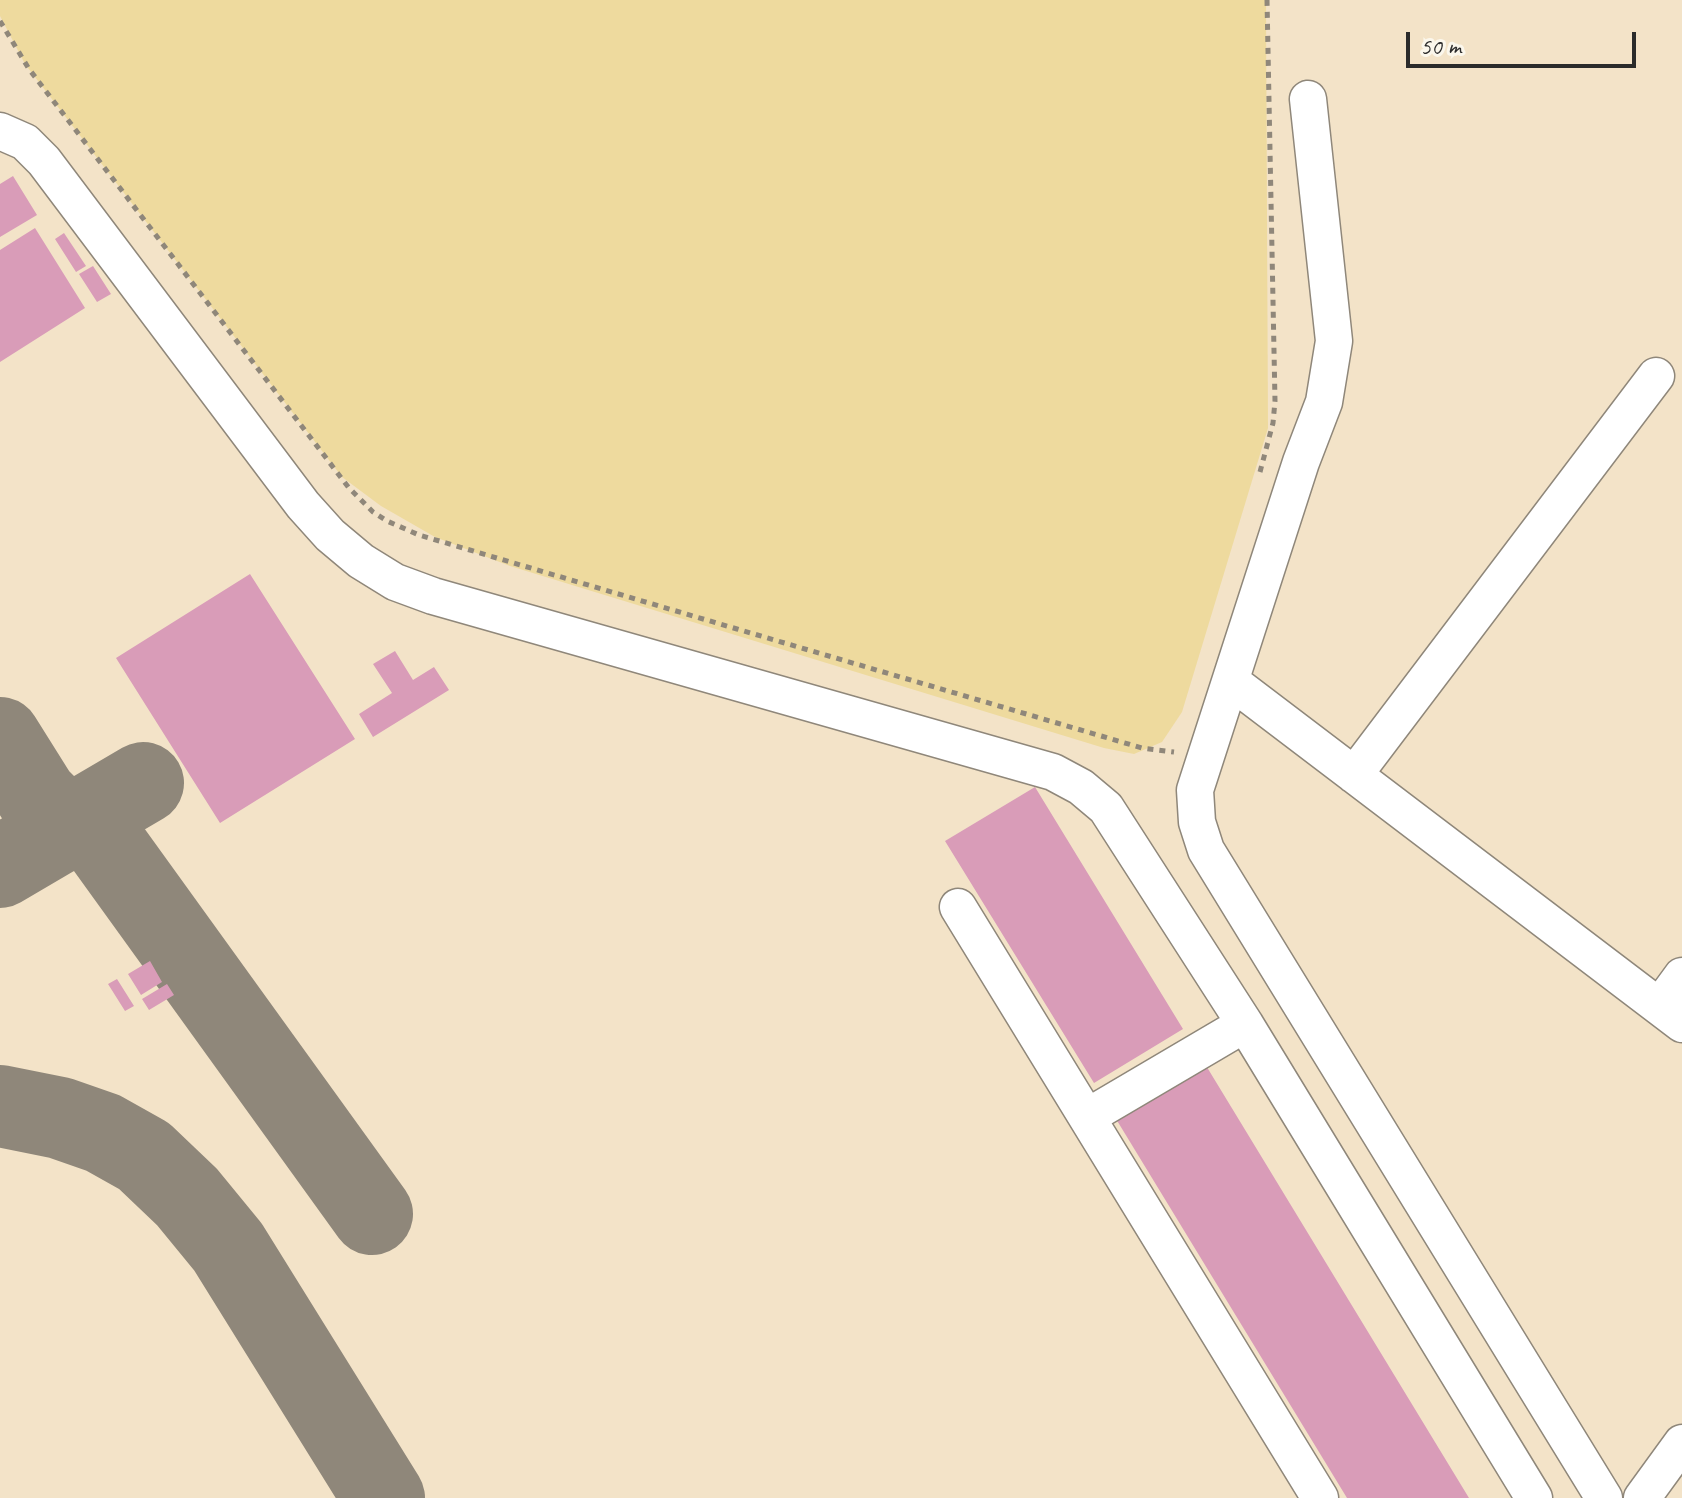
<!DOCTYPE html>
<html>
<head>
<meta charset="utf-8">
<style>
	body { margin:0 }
	#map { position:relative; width:1682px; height:1498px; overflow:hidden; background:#f3e3c8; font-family:Caveat,sans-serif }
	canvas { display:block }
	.scale { position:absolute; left:1406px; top:32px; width:230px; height:36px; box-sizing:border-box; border:4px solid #2b2b2b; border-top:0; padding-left:10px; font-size:24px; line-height:28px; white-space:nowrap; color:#2b2b2b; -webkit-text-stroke:6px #fbf7ec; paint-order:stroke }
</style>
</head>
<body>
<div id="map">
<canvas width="1682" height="1498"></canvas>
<div class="scale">50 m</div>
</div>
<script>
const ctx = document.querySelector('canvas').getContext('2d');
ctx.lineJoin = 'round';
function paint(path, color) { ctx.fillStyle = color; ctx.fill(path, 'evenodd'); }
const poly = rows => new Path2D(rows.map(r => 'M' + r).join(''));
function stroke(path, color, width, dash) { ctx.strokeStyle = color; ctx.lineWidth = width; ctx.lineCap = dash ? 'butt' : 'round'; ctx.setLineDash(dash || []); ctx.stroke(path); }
paint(poly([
	[0,0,1266,0,1268,428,1182,712,1162,742,1134,754,1104,748,510,566,435,537,381,506,342,477,25,64,0,16]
]), '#eeda9e');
stroke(poly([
	[0,738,37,797,56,816,87,819,372,1214],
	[0,867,143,783],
	[0,1106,60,1118,103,1133,144,1156,187,1197,228,1247,384,1498]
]), '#8f877a', 82);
paint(poly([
	[13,176,37,215,0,237,0,184],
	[35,228,85,308,0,362,0,250],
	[64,233,86,266,76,272,55,239],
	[93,266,111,294,97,302,79,274],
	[250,574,355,739,220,823,116,658],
	[395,651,413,680,434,667,449,690,373,737,359,714,392,693,373,664],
	[1035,787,1183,1029,1094,1083,945,841],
	[150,961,162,982,141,995,128,974],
	[117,979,134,1006,125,1011,108,984],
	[167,984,174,995,149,1010,142,999],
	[1202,1059,1469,1498,1347,1498,1113,1114]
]), '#d99cb8');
const minor = poly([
	[1308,99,1334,341,1324,402,1301,462,1195,790,1197,822,1206,850,1604,1498],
	[0,131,25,142,44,161,303,505,330,535,361,561,395,582,433,596,1053,772,1081,787,1106,808,1245,1024,1534,1498],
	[1232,682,1682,1024],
	[1354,775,1656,376],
	[958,907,1320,1498],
	[1660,1006,1682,976],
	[1087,1117,1245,1024],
	[1642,1498,1682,1443]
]);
stroke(minor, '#8f877a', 39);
stroke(poly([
	[0,21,29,69,349,488,373,512,387,521,419,535,737,629,1142,748,1174,752],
	[1260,472,1273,423,1275,401,1267,0]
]), '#8f877a', 5, [6, 6]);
stroke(minor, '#fff', 36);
</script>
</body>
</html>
